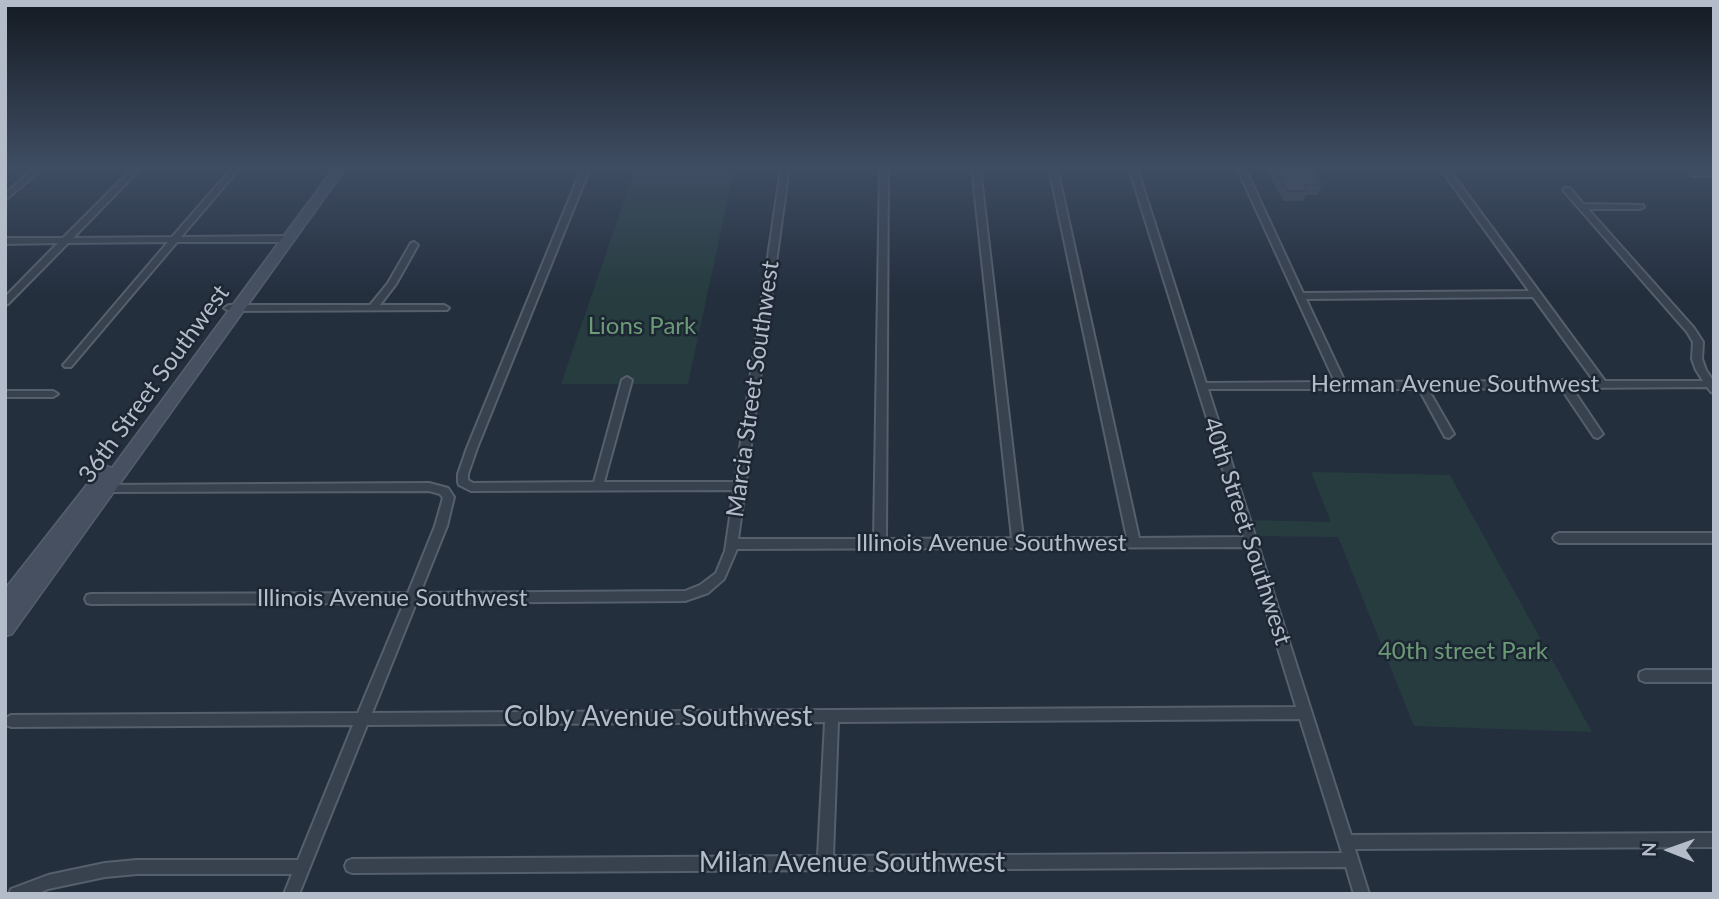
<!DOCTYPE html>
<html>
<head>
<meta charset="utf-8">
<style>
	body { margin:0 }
	#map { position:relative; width:1719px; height:899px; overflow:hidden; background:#242f3e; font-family:Lato,sans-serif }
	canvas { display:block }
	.frame { position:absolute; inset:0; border:7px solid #b4bcc9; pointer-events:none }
	.north { position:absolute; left:1635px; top:815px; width:70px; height:70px; -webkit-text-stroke:5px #1d2633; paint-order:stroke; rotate:271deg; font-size:19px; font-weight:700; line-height:28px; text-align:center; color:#b4bcc9 }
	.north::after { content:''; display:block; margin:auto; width:24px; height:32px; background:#b4bcc9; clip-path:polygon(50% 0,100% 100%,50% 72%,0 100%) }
</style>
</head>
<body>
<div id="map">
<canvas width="1719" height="899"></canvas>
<div class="frame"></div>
<div class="north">N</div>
</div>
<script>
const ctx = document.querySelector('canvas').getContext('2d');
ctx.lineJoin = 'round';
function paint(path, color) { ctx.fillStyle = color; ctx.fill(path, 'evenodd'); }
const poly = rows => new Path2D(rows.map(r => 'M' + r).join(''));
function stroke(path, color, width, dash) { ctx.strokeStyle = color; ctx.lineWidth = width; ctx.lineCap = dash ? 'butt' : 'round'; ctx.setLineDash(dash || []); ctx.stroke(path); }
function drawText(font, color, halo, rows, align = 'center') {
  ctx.font = font + ' Lato,sans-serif'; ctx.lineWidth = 5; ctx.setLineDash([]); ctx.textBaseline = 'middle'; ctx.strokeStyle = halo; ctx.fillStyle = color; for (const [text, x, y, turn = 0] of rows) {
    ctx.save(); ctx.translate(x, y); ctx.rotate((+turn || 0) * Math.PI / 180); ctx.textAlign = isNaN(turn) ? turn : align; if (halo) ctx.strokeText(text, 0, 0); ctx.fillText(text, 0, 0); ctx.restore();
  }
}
paint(poly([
	[635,169,734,170,688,384,561,384],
	[1311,472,1450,475,1592,732,1414,726,1338,537,1251,536,1244,520,1331,522]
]), '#263c3f');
const street = poly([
	[34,168,43,168,5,200,5,194,34,168],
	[133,168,141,168,73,238,172,237,232,168,240,168,181,237,288,236,292,239,288,242,177,242,71,367,65,367,63,365,65,363,168,242,68,243,8,304,5,305,5,297,58,243,5,244,5,238,63,238,133,168],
	[582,168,590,168,477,448,468,474,468,480,473,483,594,482,622,380,627,377,632,380,604,482,735,482,781,168,789,168,738,539,874,539,880,168,888,168,886,539,1012,538,972,168,980,168,1023,538,1127,538,1049,168,1057,168,1139,538,1244,537,1129,168,1137,168,1206,383,1335,382,1237,168,1245,168,1303,293,1529,291,1440,168,1448,168,1605,381,1703,381,1696,370,1692,359,1693,342,1687,332,1563,190,1564,188,1570,188,1583,204,1643,205,1644,207,1640,209,1588,209,1694,328,1703,342,1702,359,1706,370,1714,382,1714,393,1711,392,1707,387,1572,388,1603,434,1598,438,1594,437,1561,388,1428,389,1454,434,1449,438,1445,437,1419,389,1208,389,1351,835,1714,833,1714,847,1355,849,1369,894,1354,894,1346,867,352,873,347,871,345,866,347,861,352,859,818,856,825,722,367,725,299,894,284,894,292,874,137,874,105,877,48,889,37,894,9,894,11,889,48,875,105,863,137,860,298,860,353,725,11,727,6,725,5,719,11,715,358,713,404,603,91,604,87,603,85,599,87,595,91,594,408,593,435,526,443,498,440,494,429,491,107,492,103,491,102,488,103,485,429,483,448,488,454,497,447,526,420,593,685,591,700,585,716,573,725,551,734,490,471,491,459,485,458,482,458,474,467,448,582,168],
	[1533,297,1594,381,1567,381,1563,380,1559,381,1345,382,1306,299,1533,297],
	[1247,547,1296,707,372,713,416,603,685,601,708,593,724,579,737,549,1247,547],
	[1300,719,1342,853,833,856,838,722,1300,719],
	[1685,168,1693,168,1697,172,1714,172,1714,176,1692,176,1685,168],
	[414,242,418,245,396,284,380,305,444,305,449,308,447,310,229,311,224,308,229,305,370,305,388,283,411,243,414,242],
	[5,391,53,391,58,394,53,397,5,397,5,391],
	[1559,533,1714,533,1714,543,1559,543,1555,541,1553,538,1555,535,1559,533],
	[1645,670,1714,670,1714,682,1645,682,1640,680,1639,676,1640,672,1645,670]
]);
const secondary = poly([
	[334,168,346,168,12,634,5,636,5,613,8,610,5,611,5,589,100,468,106,466,112,468,334,168]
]);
stroke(street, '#565f6c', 4);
stroke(secondary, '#565f6c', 3);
paint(street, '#38414e');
paint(secondary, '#465061');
paint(poly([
	[1265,168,1319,168,1316,173,1322,184,1318,195,1306,195,1303,201,1284,201]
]), '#3b4654');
const building = poly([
	[1274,168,1312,168,1322,184,1304,185,1308,191,1288,191,1274,168]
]);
paint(building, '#455162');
stroke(building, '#303945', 2);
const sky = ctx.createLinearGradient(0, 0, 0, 294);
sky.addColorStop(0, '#141a22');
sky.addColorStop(0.57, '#3f4d63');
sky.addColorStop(1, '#3f4d6300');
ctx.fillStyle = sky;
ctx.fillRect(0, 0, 1719, 294);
drawText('24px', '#6b9a76', '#1d2633', [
	["Lions Park",642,326],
	["40th street Park",1463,651]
]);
drawText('24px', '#b4bcc9', '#1d2633', [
	["36th Street Southwest",154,384,-54],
	["Herman Avenue Southwest",1455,384],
	["Marcia Street Southwest",753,389,-82],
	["40th Street Southwest",1247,531,72],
	["Illinois Avenue Southwest",991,543],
	["Illinois Avenue Southwest",392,598]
]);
drawText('28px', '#b4bcc9', '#1d2633', [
	["Colby Avenue Southwest",658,717],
	["Milan Avenue Southwest",852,863]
]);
</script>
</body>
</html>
